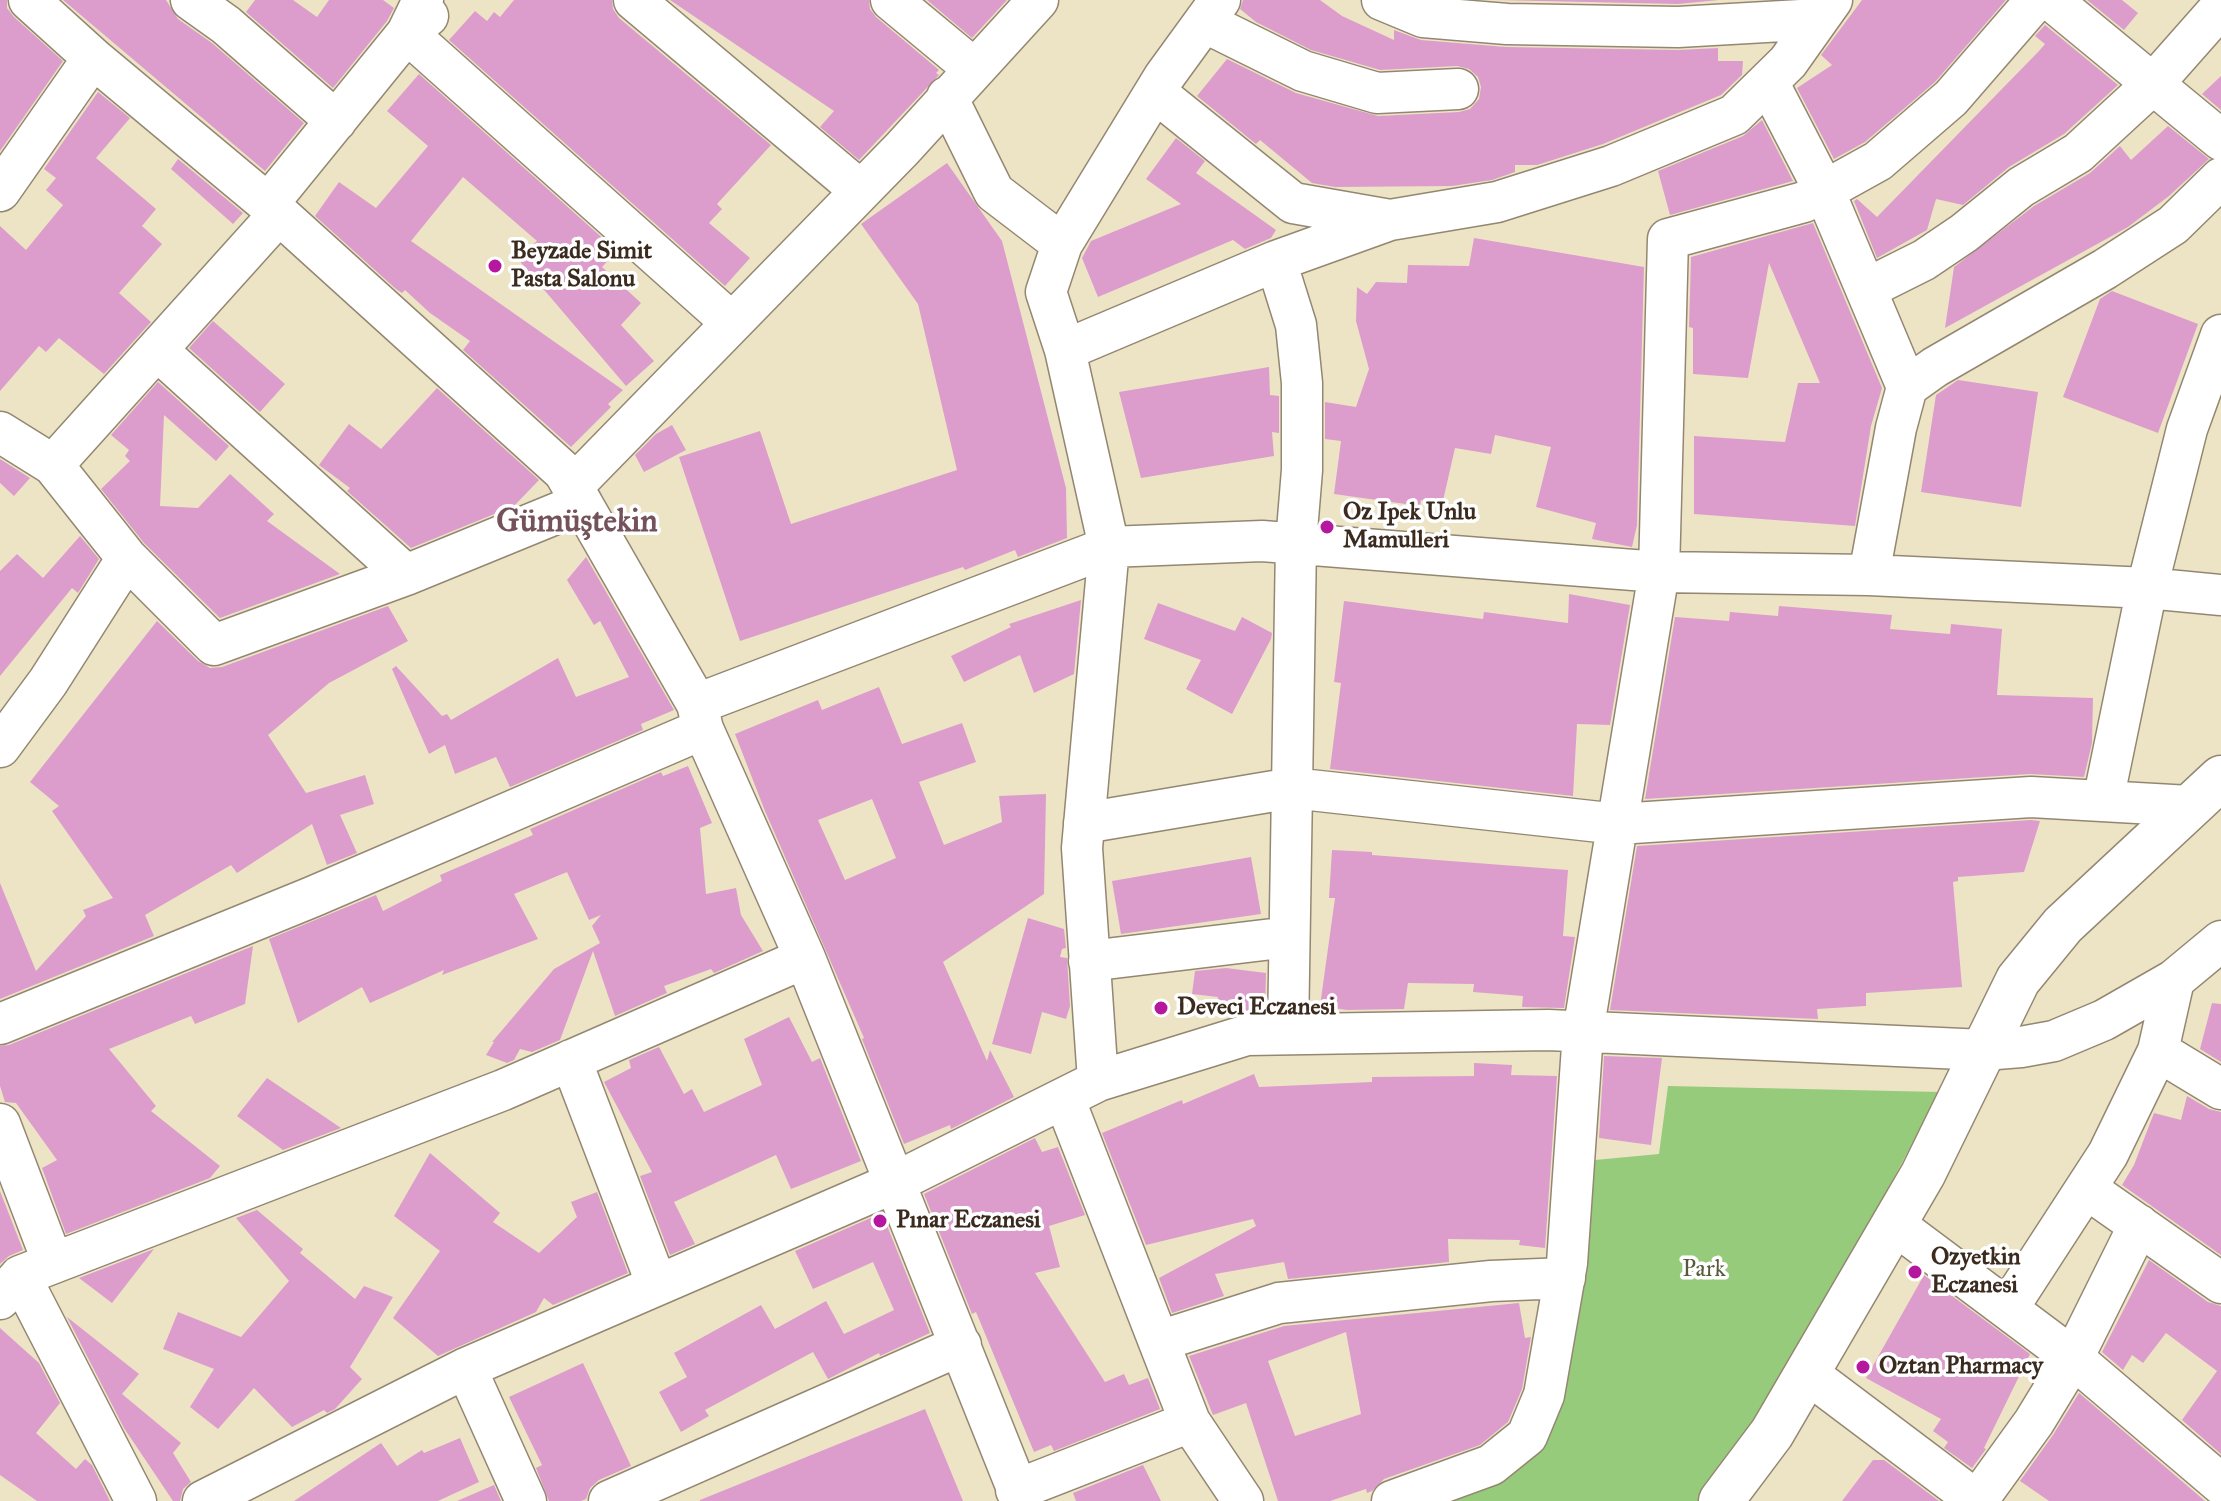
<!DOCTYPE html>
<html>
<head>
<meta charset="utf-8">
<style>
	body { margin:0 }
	canvas { display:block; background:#ece4c5 }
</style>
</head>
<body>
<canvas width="2221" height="1501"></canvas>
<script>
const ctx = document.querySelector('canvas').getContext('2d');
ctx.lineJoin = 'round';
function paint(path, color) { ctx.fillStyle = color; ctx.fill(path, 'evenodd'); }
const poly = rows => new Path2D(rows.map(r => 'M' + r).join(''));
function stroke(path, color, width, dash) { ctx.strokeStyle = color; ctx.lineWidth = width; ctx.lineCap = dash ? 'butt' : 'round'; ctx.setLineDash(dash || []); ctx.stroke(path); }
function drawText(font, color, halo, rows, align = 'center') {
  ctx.font = font + ' "IM FELL Great Primer",serif'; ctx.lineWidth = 7; ctx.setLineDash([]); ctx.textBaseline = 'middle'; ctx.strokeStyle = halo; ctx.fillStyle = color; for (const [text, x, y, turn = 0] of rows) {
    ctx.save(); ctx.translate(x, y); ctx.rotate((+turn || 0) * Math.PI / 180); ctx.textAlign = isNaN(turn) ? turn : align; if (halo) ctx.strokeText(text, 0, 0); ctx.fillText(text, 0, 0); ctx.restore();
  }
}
paint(poly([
	[1668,1086,1940,1092,1821,1313,1719,1479,1701,1501,1450,1501,1567,1363,1595,1160,1659,1154]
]), '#97cb7c');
paint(poly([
	[0,0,7,0,7,8,14,17,63,61,0,151],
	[63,0,166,0,178,19,212,43,304,123,265,171],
	[255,0,293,0,317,17,329,0,383,0,394,8,387,21,333,88,246,12],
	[514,0,612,0,613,9,619,18,771,145,717,204,722,209,709,223,750,258,725,286,449,40,475,11,487,21,494,12,500,17],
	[670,0,869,0,870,9,876,17,939,70,936,73,939,75,859,160,820,127,834,111],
	[927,0,1007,0,972,38],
	[1243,0,1320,0,1342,16,1394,40,1394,30,1421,40,1506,47,1678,50,1718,48,1718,61,1743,61,1742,75,1721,95,1603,144,1537,165,1515,165,1515,172,1492,180,1452,186,1335,187,1312,183,1260,140,1256,144,1197,96,1227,59,1296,93,1378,116,1459,112,1470,109,1479,99,1481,87,1478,77,1469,69,1457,66,1380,70,1311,50,1256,22,1240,9],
	[1496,0,1719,0,1678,4],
	[1862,0,2006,0,1935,82,1865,142,1834,159,1797,88,1832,65,1821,55],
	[2087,0,2122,0,2138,13,2124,30],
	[2045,25,2118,85,2064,134,2009,167,1963,205,1936,199,1927,230,1877,258,1854,201,1857,199,1877,217,2039,51,2045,44,2035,36],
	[419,74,617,251,602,267,641,303,621,325,654,361,626,386,517,258,537,241,463,177,411,241,623,390,608,404,611,407,571,447,463,350,470,341,430,313,405,290,402,293,396,289,315,216,339,182,376,208,428,146,387,111],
	[2221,76,2221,110,2202,94],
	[98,92,130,118,96,158,156,209,142,226,162,244,119,293,151,322,104,374,59,338,46,352,39,346,0,391,0,226,26,250,63,205,46,190,56,178,44,169],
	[1762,120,1793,181,1670,215,1658,171,1743,136],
	[2168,126,2209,159,2169,196,2128,227,1945,328,1954,267,2034,206,2090,173,2120,146,2131,160],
	[1176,138,1205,161,1196,173,1276,230,1271,238,1245,249,1233,240,1098,297,1082,258,1091,241,1181,204,1146,179],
	[178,159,243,213,233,224,171,169],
	[947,163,1002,241,1066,488,1067,538,1018,557,1015,550,965,570,963,567,740,641,679,457,760,431,791,524,957,470,918,304,861,224],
	[1813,223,1882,388,1871,426,1855,526,1694,514,1694,436,1785,442,1798,383,1820,383,1769,263,1748,378,1693,374,1693,328,1689,327,1691,257],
	[1474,238,1644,267,1637,525,1632,547,1592,539,1596,523,1536,507,1551,447,1495,435,1491,454,1455,448,1442,505,1421,500,1420,506,1334,494,1341,441,1325,439,1325,402,1356,407,1369,369,1356,321,1357,287,1367,294,1376,282,1407,283,1408,265,1469,266],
	[2112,291,2198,324,2158,433,2063,397,2100,299],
	[213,321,285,384,260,412,189,348],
	[1269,367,1270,395,1279,396,1279,433,1272,432,1274,456,1141,478,1119,392],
	[1958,380,2038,392,2021,507,1921,492,1936,395],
	[158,382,229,446,216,461,164,415,160,506,198,508,230,474,274,514,267,521,340,574,220,618,144,543,101,489,130,461,125,456,129,450,111,435],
	[437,388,539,480,514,506,411,548,347,491,350,488,319,465,349,424,381,449],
	[672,425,686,450,644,472,635,455,656,434],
	[0,459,30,478,14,496,0,483],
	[80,536,99,559,78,593,72,588,0,676,0,571,17,554,43,578],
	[586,557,674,710,641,724,643,730,510,787,496,757,455,774,445,745,429,754,392,669,396,666,442,716,447,714,451,720,558,658,576,697,629,677,600,621,594,625,567,580],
	[1569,594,1630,605,1610,725,1577,724,1573,796,1330,769,1341,683,1334,682,1344,601,1483,619,1484,612,1568,623],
	[1081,600,1074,674,1034,693,1020,655,964,682,951,656,1011,627,1009,624],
	[1158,603,1235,631,1242,617,1272,633,1271,639,1232,714,1186,689,1201,660,1144,639],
	[388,606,408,641,329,683,268,735,306,793,365,775,374,804,340,815,357,853,327,865,312,824,237,873,231,865,145,915,154,936,0,999,0,883,36,971,86,916,83,910,113,898,52,811,59,806,30,782,157,621,198,661,210,668,222,667],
	[1779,606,1892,615,1890,629,1950,634,1951,624,2002,629,1997,695,2093,698,2092,743,2084,777,2030,774,1645,799,1675,617,1729,621,1730,612,1778,616],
	[879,687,902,744,962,723,976,762,919,782,944,845,1002,822,999,796,1046,794,1044,894,943,962,987,1061,990,1050,1014,1097,951,1129,950,1125,904,1144,862,1039,864,1038,765,811,735,734,818,700,822,710],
	[872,799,896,858,845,880,818,820],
	[688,766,712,823,700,828,706,894,736,888,741,915,763,951,714,973,711,969,664,986,667,993,615,1016,593,951,560,1040,532,1052,520,1049,514,1060,507,1063,486,1055,494,1042,492,1042,554,969,600,943,592,926,601,915,589,920,567,872,514,894,538,939,442,975,444,970,370,1003,362,987,298,1023,269,939,376,895,383,911,442,881,440,875,533,835,530,829,661,772,663,776],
	[2031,820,2040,821,2024,872,1958,877,1958,881,1953,882,1962,987,1866,993,1866,1006,1817,1009,1818,1019,1610,1010,1637,846],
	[1332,850,1372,852,1372,855,1568,870,1563,936,1575,937,1564,1008,1522,1007,1523,996,1473,992,1474,984,1408,983,1404,1009,1347,1010,1320,1006,1335,898,1329,898],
	[1251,857,1261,914,1121,934,1112,881],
	[1028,918,1064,929,1066,948,1062,949,1060,957,1067,958,1070,1006,1066,1019,1042,1012,1031,1054,992,1044],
	[253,946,245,1004,195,1024,191,1016,109,1049,156,1106,151,1111,220,1166,210,1178,66,1234,42,1168,57,1160,16,1103,5,1102,0,1086,0,1046,9,1045],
	[1226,968,1266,973,1265,1012,1246,1012,1229,1016,1216,1015,1218,997,1192,994,1195,971],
	[2212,1003,2221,1004,2221,1062,2200,1049],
	[789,1017,812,1062,820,1058,861,1161,791,1189,776,1155,674,1202,695,1244,670,1255,640,1176,652,1172,604,1082,631,1068,629,1060,659,1047,684,1094,692,1089,704,1112,762,1085,744,1039],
	[1604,1056,1662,1058,1651,1145,1599,1138],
	[1474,1063,1512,1065,1511,1075,1557,1076,1545,1248,1519,1245,1520,1240,1448,1239,1449,1262,1288,1279,1284,1262,1215,1274,1224,1296,1172,1313,1159,1278,1256,1226,1253,1219,1146,1245,1102,1133,1182,1100,1183,1104,1254,1074,1259,1087,1372,1082,1372,1077,1474,1076],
	[267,1078,310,1107,341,1128,283,1150,237,1116],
	[2187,1096,2209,1109,2221,1112,2221,1255,2122,1185,2134,1165,2154,1113,2181,1120],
	[1035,1138,1042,1152,1058,1147,1085,1215,1049,1226,1060,1267,1035,1273,1105,1382,1124,1374,1129,1385,1148,1378,1160,1409,1054,1451,1051,1445,1034,1452,976,1312,972,1314,924,1194],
	[430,1153,500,1213,493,1222,539,1253,577,1217,571,1202,597,1192,628,1273,553,1305,544,1298,536,1312,438,1356,393,1318,440,1251,394,1216],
	[0,1191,23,1250,9,1256,0,1264],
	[257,1210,303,1249,300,1253,355,1299,364,1286,393,1297,350,1367,362,1379,335,1409,327,1413,324,1410,292,1427,254,1388,218,1429,190,1407,214,1369,163,1349,178,1312,241,1337,289,1281,236,1218],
	[882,1213,930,1333,880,1356,879,1353,828,1379,813,1352,705,1410,709,1416,681,1432,659,1392,687,1377,674,1353,761,1305,775,1329,826,1301,844,1334,894,1310,873,1262,813,1289,795,1251],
	[154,1249,112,1303,79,1278],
	[2149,1260,2208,1302,2221,1306,2221,1454,2182,1420,2217,1371,2166,1333,2143,1363,2132,1355,2123,1370,2102,1352],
	[1924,1275,2030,1354,1984,1448,1986,1449,1972,1468,1944,1448,1948,1442,1933,1431,1941,1419,1866,1378],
	[1519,1303,1525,1338,1531,1337,1522,1389,1508,1422,1480,1445,1384,1479,1372,1491,1367,1493,1366,1489,1330,1501,1278,1501,1246,1403,1213,1415,1189,1356,1284,1326],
	[1346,1332,1361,1414,1295,1436,1268,1361],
	[67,1317,139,1374,122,1394,181,1443,173,1453,191,1482,183,1489,180,1501,173,1501,124,1428],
	[0,1328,39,1363,60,1403,36,1433,76,1469,85,1459,92,1465,110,1501,37,1501,0,1475],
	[583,1363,631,1466,599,1480,590,1488,586,1499,581,1501,549,1501,536,1468,542,1465,509,1397],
	[2079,1393,2205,1501,2049,1501,2020,1481,2053,1435],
	[925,1409,963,1501,700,1501,700,1500],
	[460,1438,479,1482,438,1501,294,1501,381,1443,397,1466,422,1450,424,1453],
	[1873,1460,1884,1460,1939,1501,1842,1501],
	[1143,1465,1161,1501,1076,1501,1073,1493],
	[494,1485,501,1501,457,1501]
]), '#dd9dcc');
const street = poly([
	[29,0,93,58],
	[191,0,226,25,336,121],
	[423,0,407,33,732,323],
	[634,0,861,191],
	[891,0,973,68],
	[1382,0,1423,17,1507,24,1678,27,1818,19],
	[2051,0,2221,140],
	[1204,22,1303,71,1377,93,1458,89],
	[1768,82,1824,190,1907,387],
	[1155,92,1293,203,1390,220],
	[947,97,994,192,1062,244],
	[0,191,93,58,268,204,564,472,697,704,703,729,805,958,1022,1501],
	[268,204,407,33,428,16],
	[279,214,53,465,127,558,214,645,406,575,582,503],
	[1276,261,1296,325,1302,383,1302,470,1296,543,1288,1034],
	[1866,289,1924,260,1964,233,2021,187,2078,153,2153,84,2221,7],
	[157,350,406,575],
	[1065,350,1046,292,1062,244,1164,77,1220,0],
	[0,432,53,465],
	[572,487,902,149,1038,0],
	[1869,575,1896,428,1907,387,1935,367,2105,269,2173,225,2221,178],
	[697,704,1109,547,1262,541,1659,572,1869,575,2147,588,2221,595],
	[0,747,48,682,127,558],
	[2103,801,2147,588,2187,429,2221,335],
	[1084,823,1292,788,1618,824,2031,797,2190,806],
	[1089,961,1289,937],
	[0,1024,312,897,703,729],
	[2158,1051,2221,1089],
	[571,1060,657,1285],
	[1098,1081,1082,848,1109,547,1065,350,1276,261,1390,220,1497,202,1611,166,1734,115,1788,62,1832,0],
	[1064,1098,1190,1422,1243,1501],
	[0,1124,53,1263],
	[2087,1189,2221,1283],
	[1894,1224,2073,1358,2221,1484],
	[20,1276,136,1501],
	[0,1299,20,1276,503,1090,805,958],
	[2008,1308,2108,1154,2158,1051,2174,980],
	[1159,1341,1279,1303,1491,1281,1565,1278],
	[466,1368,526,1501],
	[1807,1373,1977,1501],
	[1016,1490,1190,1422],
	[203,1501,466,1368,896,1182,1098,1081,1247,1035,1548,1030,1984,1050,2021,1047,2054,1041,2104,1020,2174,980,2221,941],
	[609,1501,961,1345],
	[1392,1501,1491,1465,1527,1436,1544,1395,1567,1263,1583,1032,1659,572,1668,239,1804,202,1878,161,1951,98,2036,0],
	[1977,1501,2034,1422,2073,1358,2139,1225]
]);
const secondary = poly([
	[1721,1501,1772,1433,1923,1174,2018,980,2063,925,2221,778]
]);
stroke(street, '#948772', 43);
stroke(secondary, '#948772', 47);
stroke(street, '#fff', 40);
stroke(secondary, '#fff', 44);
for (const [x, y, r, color] of [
	[495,266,8,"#b5179e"],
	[1327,527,8,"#b5179e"],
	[1161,1008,8,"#b5179e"],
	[880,1221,8,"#b5179e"],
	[1915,1272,8,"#b5179e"],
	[1863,1367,8,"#b5179e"]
]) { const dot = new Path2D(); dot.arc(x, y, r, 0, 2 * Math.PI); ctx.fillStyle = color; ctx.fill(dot); stroke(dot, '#fff', 3); }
drawText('bold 24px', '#3b2a1e', '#fff', [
	["Beyzade Simit",511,252],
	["Pasta Salonu",511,280],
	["Oz Ipek Unlu",1343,513],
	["Mamulleri",1343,541],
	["Deveci Eczanesi",1177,1008],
	["Pınar Eczanesi",896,1221],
	["Ozyetkin",1931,1258],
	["Eczanesi",1931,1286],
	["Oztan Pharmacy",1879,1367]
], 'left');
drawText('24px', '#575a3a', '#fff', [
	["Park",1704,1270]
]);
drawText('bold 32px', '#74525b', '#fff', [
	["Gümüştekin",577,523]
]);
</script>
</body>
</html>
